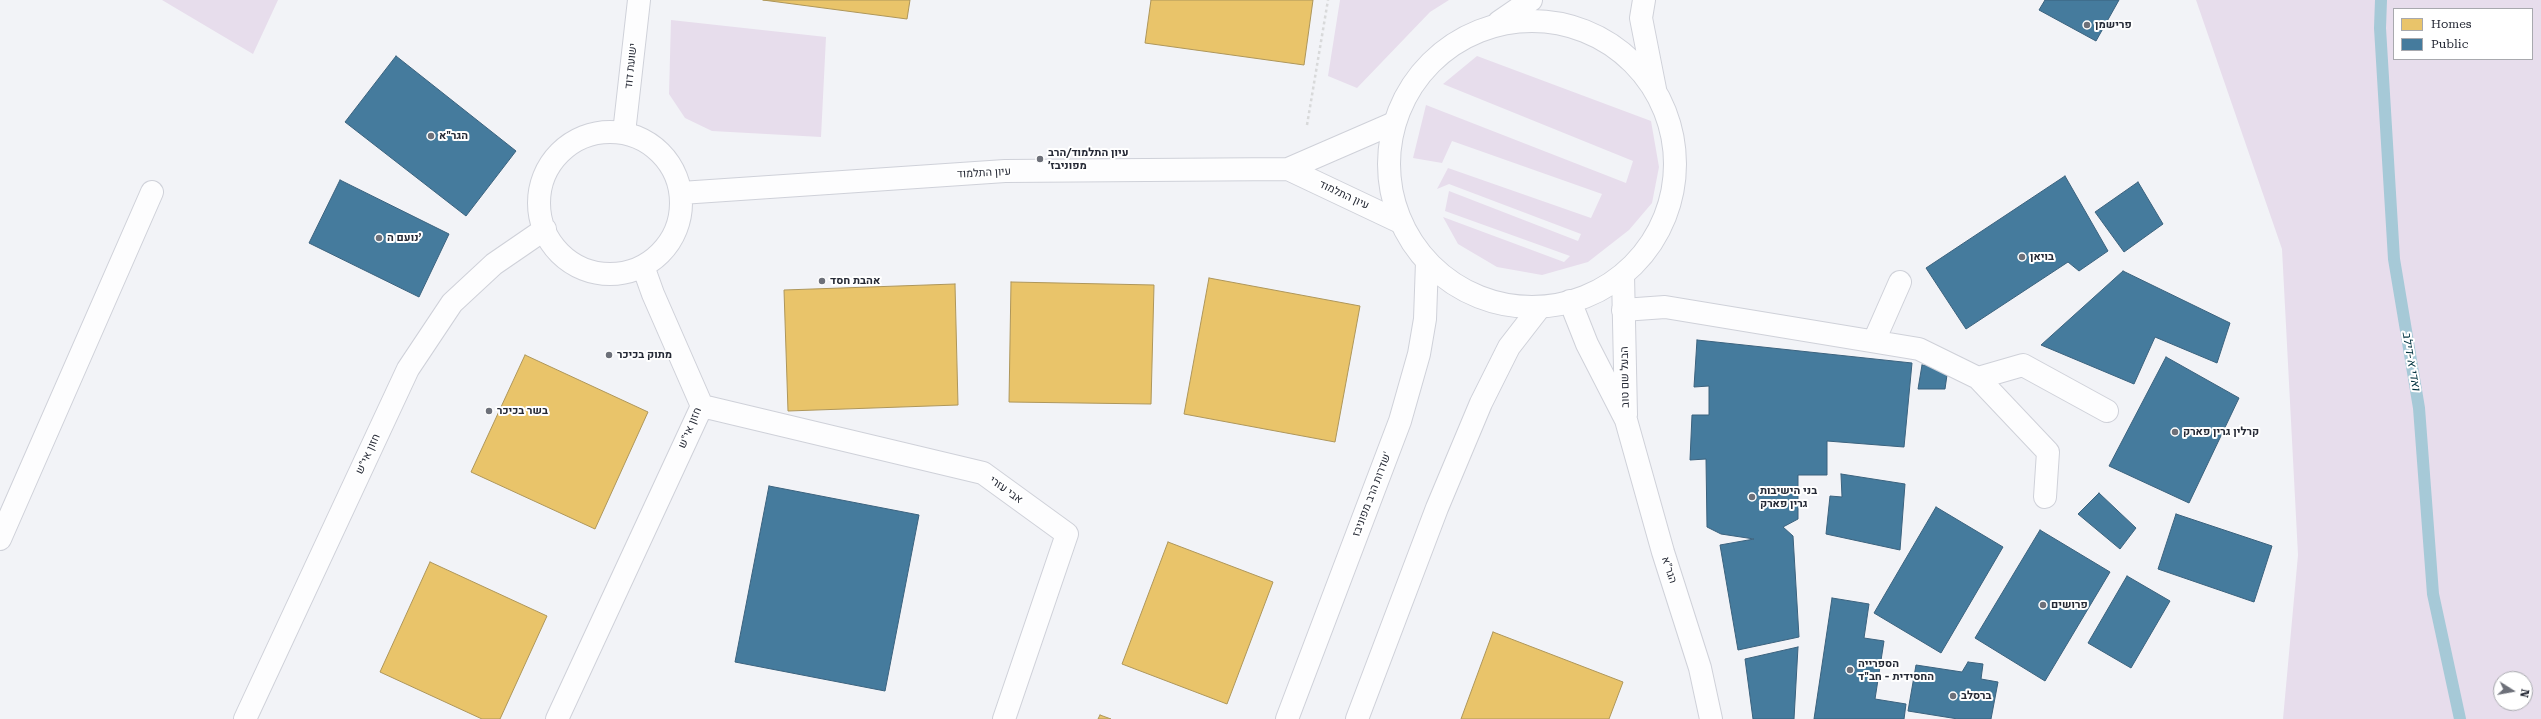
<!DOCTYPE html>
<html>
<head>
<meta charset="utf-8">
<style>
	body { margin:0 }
	#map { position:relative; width:2541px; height:719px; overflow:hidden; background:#f2f3f7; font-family:"Roboto Serif",serif }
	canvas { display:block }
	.legend { position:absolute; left:2393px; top:8px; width:140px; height:52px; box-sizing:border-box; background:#fff; border:1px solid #a8a9ae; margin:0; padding:5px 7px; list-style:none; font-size:12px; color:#252935 }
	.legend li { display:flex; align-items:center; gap:8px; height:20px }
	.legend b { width:20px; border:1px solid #a8a9ae }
	.north { position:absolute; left:2493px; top:671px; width:40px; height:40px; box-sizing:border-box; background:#fff; border:1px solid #a8a9ae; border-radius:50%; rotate:101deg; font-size:11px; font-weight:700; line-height:16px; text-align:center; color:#252935 }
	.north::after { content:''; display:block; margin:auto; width:14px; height:18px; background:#6d7079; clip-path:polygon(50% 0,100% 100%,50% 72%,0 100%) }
</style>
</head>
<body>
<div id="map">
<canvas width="2541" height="719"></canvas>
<ul class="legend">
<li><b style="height:11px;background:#e9c46a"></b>Homes</li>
<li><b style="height:11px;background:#457b9d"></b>Public</li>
</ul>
<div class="north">N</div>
</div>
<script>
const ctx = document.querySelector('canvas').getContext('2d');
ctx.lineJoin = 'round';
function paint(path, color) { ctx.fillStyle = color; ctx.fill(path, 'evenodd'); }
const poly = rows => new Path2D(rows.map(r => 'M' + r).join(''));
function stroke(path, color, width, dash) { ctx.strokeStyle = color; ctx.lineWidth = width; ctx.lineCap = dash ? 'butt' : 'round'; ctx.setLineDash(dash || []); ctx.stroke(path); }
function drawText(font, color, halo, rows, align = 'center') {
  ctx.font = font + ' "Roboto Serif",Heebo,serif'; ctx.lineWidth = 4; ctx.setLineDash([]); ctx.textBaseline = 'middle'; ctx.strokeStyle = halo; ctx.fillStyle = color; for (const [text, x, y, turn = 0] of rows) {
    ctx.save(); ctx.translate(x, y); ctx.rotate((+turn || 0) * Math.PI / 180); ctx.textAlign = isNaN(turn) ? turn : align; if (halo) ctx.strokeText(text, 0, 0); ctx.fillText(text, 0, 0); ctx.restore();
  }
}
paint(poly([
	[162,0,278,0,253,54],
	[1340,0,1449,0,1430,12,1357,88,1328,76],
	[2196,0,2541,0,2541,719,2283,719,2298,555,2282,249],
	[2394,9,2532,9,2532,59,2394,59],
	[2501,679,2525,679,2525,703,2501,703],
	[671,20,826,37,821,137,712,131,685,118,669,94],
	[1477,56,1651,121,1659,167,1652,203,1629,230,1588,262,1542,275,1497,267,1458,244,1443,217,1564,262,1570,256,1445,211,1449,191,1578,241,1581,234,1449,184,1437,189,1448,168,1591,218,1602,194,1452,141,1442,163,1413,158,1426,105,1626,183,1633,161,1443,84]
]), '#e7ddec');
const homes = poly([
	[763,0,910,0,907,19,763,0],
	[1151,0,1313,0,1304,65,1145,43,1151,0],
	[1209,278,1360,306,1335,442,1184,414,1209,278],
	[1011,282,1154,285,1151,404,1009,402,1011,282],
	[955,284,958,405,788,411,784,290,955,284],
	[525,355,648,412,595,529,471,472,525,355],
	[1168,542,1273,582,1227,704,1122,664,1168,542],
	[430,562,547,616,500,719,482,719,380,672,430,562],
	[1493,632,1623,682,1609,719,1461,719,1493,632],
	[1100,715,1111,719,1098,719,1100,715]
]);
paint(homes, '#e9c46a');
stroke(homes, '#ae965a', 1);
const public = poly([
	[2045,0,2119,0,2096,41,2039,10,2045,0],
	[396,56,516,151,466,216,345,122,396,56],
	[2065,176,2108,251,2079,271,2068,262,1966,329,1926,268,2065,176],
	[340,180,449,234,419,297,309,243,340,180],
	[2138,182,2163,224,2124,252,2095,212,2138,182],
	[2123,271,2230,323,2217,363,2155,337,2134,384,2041,345,2123,271],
	[1697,340,1912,363,1904,447,1827,441,1827,475,1798,475,1798,519,1783,527,1793,536,1799,637,1738,650,1720,545,1754,539,1721,534,1707,527,1706,459,1690,460,1692,415,1709,415,1709,386,1694,387,1697,340],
	[2166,357,2239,398,2189,503,2109,466,2166,357],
	[1922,365,1948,368,1945,389,1918,389,1922,365],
	[1841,474,1905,484,1900,550,1826,534,1830,496,1842,497,1841,474],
	[769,486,919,515,885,691,735,662,769,486],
	[2099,493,2136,528,2120,549,2078,514,2099,493],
	[1936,507,2003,547,1941,653,1874,613,1936,507],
	[2176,514,2272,546,2254,602,2158,569,2176,514],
	[2040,530,2110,572,2045,681,1975,638,2040,530],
	[2127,576,2170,601,2131,668,2088,643,2127,576],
	[1832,598,1869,604,1864,638,1884,641,1875,699,1906,704,1904,719,1814,719,1832,598],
	[1798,647,1794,719,1753,719,1745,659,1798,647],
	[1968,662,1983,664,1981,679,1998,682,1991,719,1958,719,1908,711,1916,665,1962,672,1968,662]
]);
paint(public, '#457b9d');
stroke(public, '#3b627e', 1);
stroke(poly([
	[2381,0,2380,28,2394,259,2419,408,2433,594,2460,719]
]), '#a6c9d7', 12);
const lane = poly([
	[1623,310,1665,307,1919,349,1978,378,2048,452,2045,497],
	[1874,341,1900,282],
	[1978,378,2023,365,2107,411],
	[0,539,152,192]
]);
const street = poly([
	'539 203a71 71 0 1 1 142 0a71 71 0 1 1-142 0Z',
	[624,133,639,0],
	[1288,169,1400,222],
	[681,193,1005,171,1288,169,1394,123],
	[1623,275,1626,415],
	[1570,301,1587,344,1626,420,1663,552,1700,668,1711,719],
	[702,406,983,473,1067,534,1004,719],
	[245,719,408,369,452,303,494,264,545,229],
	[557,719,702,406,653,294,643,266],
	[1287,719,1400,421,1419,354,1425,319,1427,262],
	[1357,719,1437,508,1481,403,1509,347,1540,307]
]);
const secondary = poly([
	[1644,0,1641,18,1655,89],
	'1389 164a143 143 0 1 1 286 0a143 143 0 1 1-286 0Z',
	[1499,22,1531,0]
]);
stroke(lane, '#cfd1d9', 24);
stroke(street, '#cfd1d9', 24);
stroke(secondary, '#cfd1d9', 24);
stroke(poly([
	[1307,125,1328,0]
]), '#d8d9da', 2.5, [3, 3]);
stroke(lane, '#fdfdfe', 22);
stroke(street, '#fdfdfe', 22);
stroke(secondary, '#fdfdfe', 22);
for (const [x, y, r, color] of [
	[2087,25,4,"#6d7079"],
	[431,136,4,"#6d7079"],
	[1040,159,4,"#6d7079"],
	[379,238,4,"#6d7079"],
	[2022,257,4,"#6d7079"],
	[822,281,4,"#6d7079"],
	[609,355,4,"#6d7079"],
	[489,411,4,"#6d7079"],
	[2175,432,4,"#6d7079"],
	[1752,497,4,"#6d7079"],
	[2043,605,4,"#6d7079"],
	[1850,670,4,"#6d7079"],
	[1953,696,4,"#6d7079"]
]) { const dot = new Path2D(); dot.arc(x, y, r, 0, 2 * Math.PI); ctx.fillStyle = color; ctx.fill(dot); stroke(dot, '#fff', 1.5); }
drawText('bold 11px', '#252935', '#fff', [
	["פרישמן",2095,25],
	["הגר\"א",439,136],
	["עיון התלמוד/הרב",1048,153],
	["מפוניבז׳",1048,166],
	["נועם ה’",387,238],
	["בויאן",2030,257],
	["אהבת חסד",830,281],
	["מתוק בכיכר",617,355],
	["בשר בכיכר",497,411],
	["קרלין גרין פארק",2183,432],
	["בני הישיבות",1760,491],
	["גרין פארק",1760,504],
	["פרושים",2051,605],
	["הספרייה",1858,664],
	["החסידית - חב\"ד",1858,677],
	["ברסלב",1961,696]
], 'left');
drawText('11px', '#252935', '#fff', [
	["ישועת דוד",631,66,-84],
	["עיון התלמוד",984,173,-3],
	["עיון התלמוד",1344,195,25],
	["הבעל שם טוב",1625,377,-91],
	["חזון אי\"ש",690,428,-67],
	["חזון אי\"ש",368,454,-65],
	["אבי עזרי",1006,490,36],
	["שדרות הרב מפוניבז'",1372,494,-69],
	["הגר\"א",1669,570,72]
]);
drawText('italic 12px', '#033441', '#fff', [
	["ואדי א-דילב",2411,361,80]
]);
</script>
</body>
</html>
